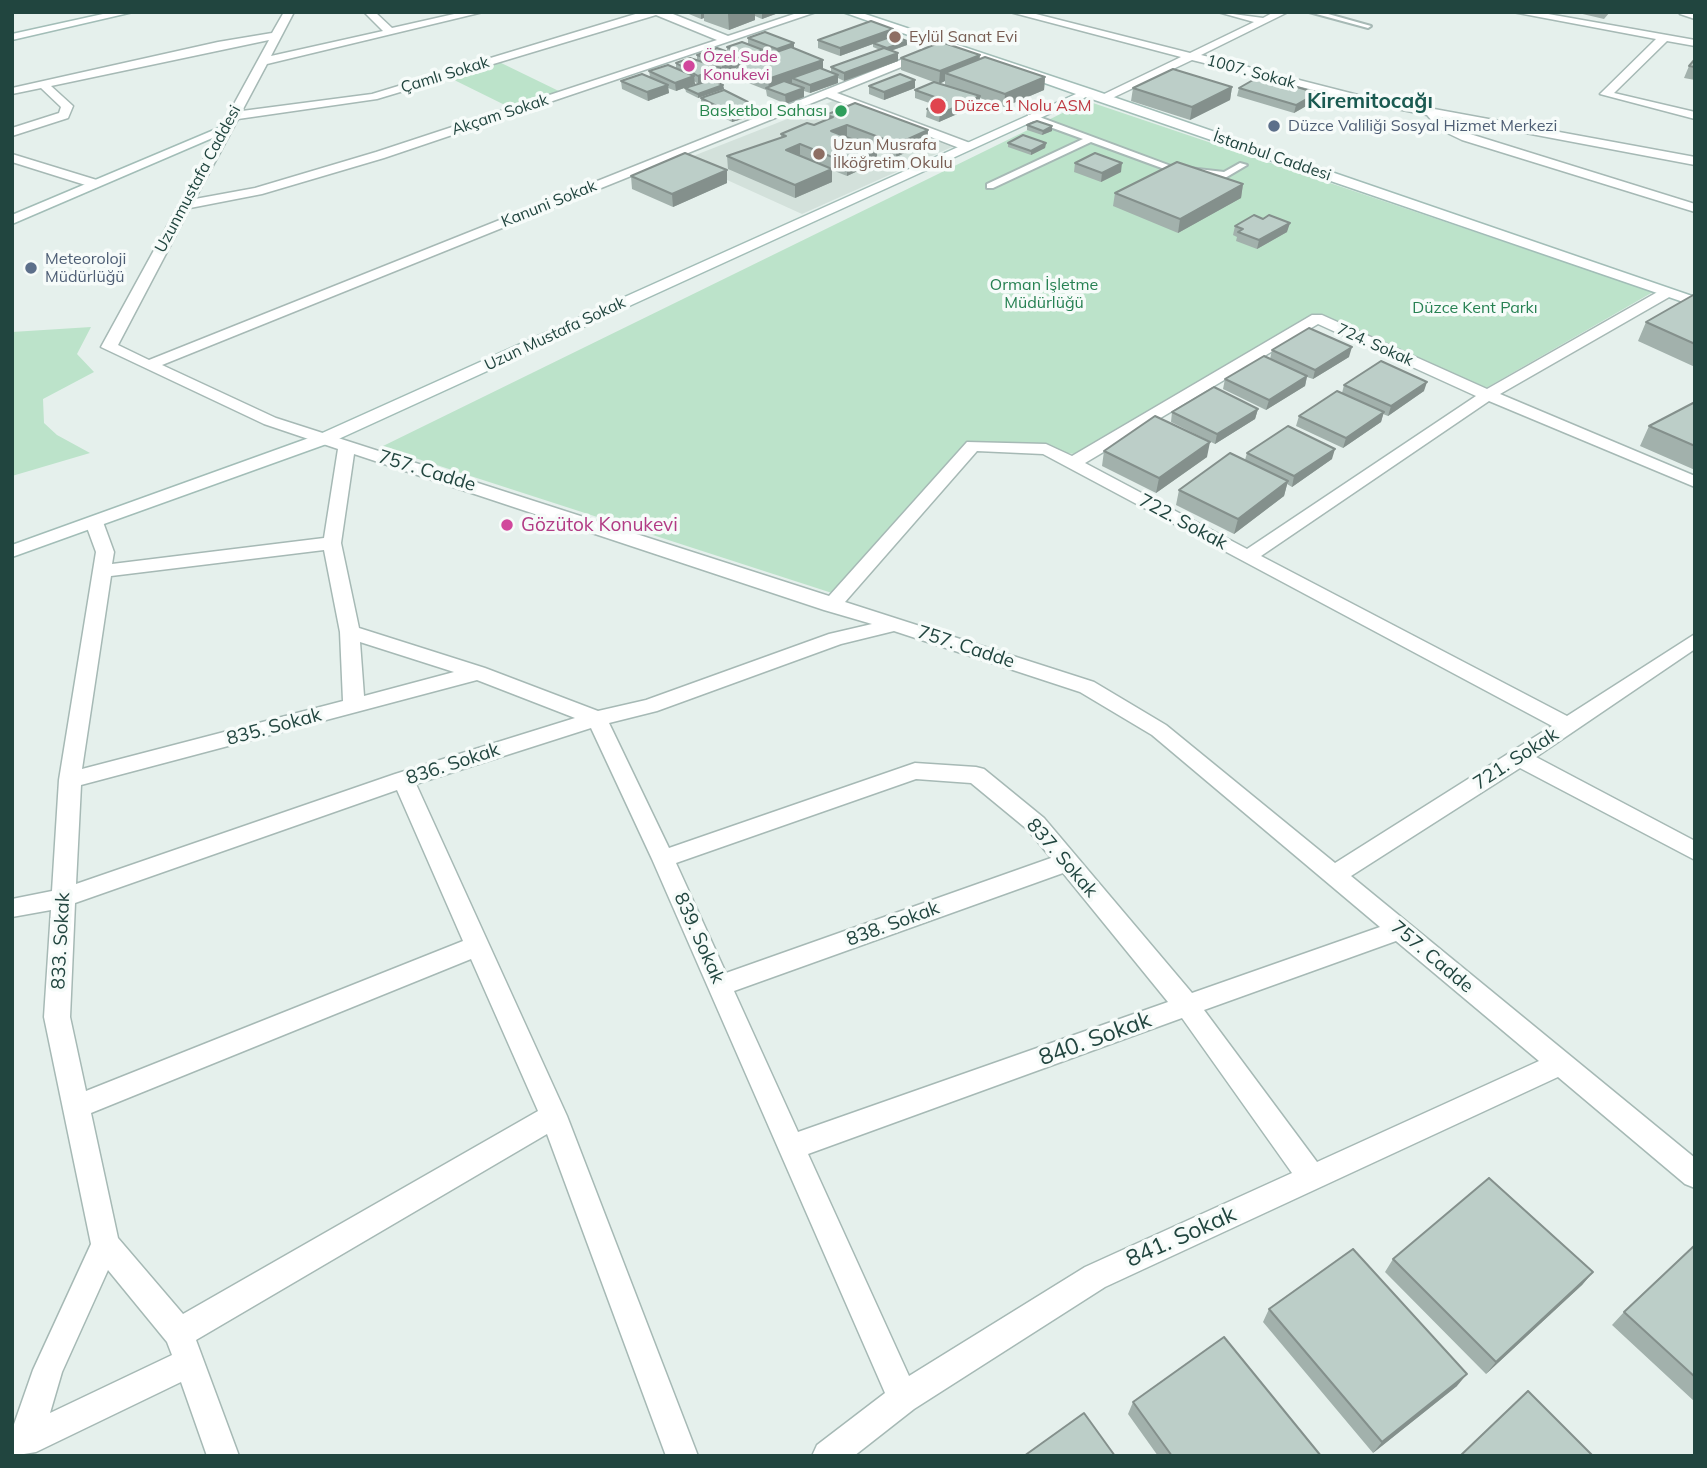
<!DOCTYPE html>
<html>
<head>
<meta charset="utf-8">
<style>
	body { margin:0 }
	#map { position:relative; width:1707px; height:1468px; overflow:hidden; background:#e5f0ec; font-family:Mulish,sans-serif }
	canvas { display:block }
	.frame { position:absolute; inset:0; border:14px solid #21453f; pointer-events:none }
</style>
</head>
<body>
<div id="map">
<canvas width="1707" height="1468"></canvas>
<div class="frame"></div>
</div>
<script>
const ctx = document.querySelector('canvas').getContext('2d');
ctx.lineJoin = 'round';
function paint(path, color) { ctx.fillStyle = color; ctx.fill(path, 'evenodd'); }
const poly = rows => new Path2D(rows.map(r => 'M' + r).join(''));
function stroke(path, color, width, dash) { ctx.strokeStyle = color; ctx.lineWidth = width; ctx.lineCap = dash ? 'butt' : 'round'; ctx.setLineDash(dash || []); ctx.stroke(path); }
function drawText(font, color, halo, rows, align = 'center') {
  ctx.font = font + ' Mulish,sans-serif'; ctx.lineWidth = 7; ctx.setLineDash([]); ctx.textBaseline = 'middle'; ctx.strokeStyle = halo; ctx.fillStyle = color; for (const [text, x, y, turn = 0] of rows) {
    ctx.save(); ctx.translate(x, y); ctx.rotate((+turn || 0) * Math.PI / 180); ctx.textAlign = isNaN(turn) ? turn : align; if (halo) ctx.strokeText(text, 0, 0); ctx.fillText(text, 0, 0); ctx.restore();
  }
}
paint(poly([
	[833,101,952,147,802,214,683,160]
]), '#d3e1db');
paint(poly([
	[495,60,565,94,515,110,444,75],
	[1087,101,1653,292,1486,388,1314,315,1074,454,974,441,832,593,381,447],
	[91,327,77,354,94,372,43,399,44,423,57,435,90,453,12,476,12,332]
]), '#bce3ca');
const lane = poly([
	[1309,12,1321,12,1371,26,1368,28,1309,12],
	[1028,115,1034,115,1171,166,1224,172,1240,163,1247,165,1225,178,1170,171,1091,142,993,188,987,188,987,184,1083,139,1028,119,1028,115]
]);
const street = poly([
	[284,12,294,12,271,56,383,31,364,12,375,12,392,28,463,12,483,12,267,64,242,111,372,94,642,12,668,12,728,36,800,12,816,12,384,158,262,194,190,208,118,345,149,360,923,51,931,51,931,55,837,93,970,143,970,149,962,149,827,97,162,365,276,418,829,596,967,442,1046,444,1072,456,1312,315,1322,315,1487,389,1661,290,1671,290,1671,296,1500,394,1695,476,1695,487,1489,401,1261,556,1567,716,1695,634,1695,649,1536,757,1695,841,1695,860,1520,768,1351,876,1695,1158,1695,1188,1685,1184,1558,1077,1105,1287,914,1409,854,1456,812,1456,817,1445,885,1393,652,859,591,728,416,784,567,1116,698,1456,666,1456,547,1134,196,1340,239,1456,207,1456,181,1382,36,1452,12,1456,12,1430,33,1370,91,1244,44,1017,51,910,12,917,12,899,52,891,59,780,96,552,85,522,94,517,103,522,114,552,112,564,324,538,338,449,264,424,101,347,269,40,51,86,73,106,68,118,12,136,12,128,59,113,61,107,41,88,12,94,12,88,218,42,272,33,284,12],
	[656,15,717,40,376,152,255,188,195,199,238,119,377,99,656,15],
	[1318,324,1476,396,1247,549,1085,463,1318,324],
	[977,451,1043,454,1552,726,1335,863,1166,725,1094,682,845,602,977,451],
	[354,454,824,610,872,624,829,634,646,700,598,711,485,668,359,628,341,543,354,454],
	[324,550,340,632,343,701,82,769,111,576,324,550],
	[894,631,1080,692,1152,735,1380,927,1192,993,1044,818,984,769,976,767,915,763,669,848,609,723,657,711,841,644,894,631],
	[360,642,454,672,364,696,360,642],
	[477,680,575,718,395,774,76,884,81,785,477,680],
	[916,779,971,783,1028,830,1051,858,726,973,676,863,916,779],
	[397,790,463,941,86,1091,70,1017,75,903,397,790],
	[1063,873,1168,1002,798,1132,734,991,1063,873],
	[1396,941,1539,1061,1317,1162,1204,1010,1396,941],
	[471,959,538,1111,183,1314,118,1238,91,1113,471,959],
	[1182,1018,1292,1173,1085,1267,909,1376,808,1154,1182,1018],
	[108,1270,167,1342,172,1355,50,1413,62,1372,108,1270],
	[1010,12,1028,12,1190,53,1254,22,1218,12,1263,18,1274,12,1288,12,1201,55,1358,95,1695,157,1695,165,1441,117,1470,134,1695,204,1695,212,1462,140,1439,129,1427,115,1358,101,1192,60,1108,100,1100,100,1100,96,1181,57,1010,12],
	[1513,12,1537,12,1695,40,1695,46,1667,41,1614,93,1695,112,1695,119,1600,94,1656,39,1513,12],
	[1679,12,1695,12,1695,19,1680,14,1679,12],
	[12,154,100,181,101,184,95,188,12,162,12,154]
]);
const secondary = poly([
	[112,12,133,12,12,40,12,34,112,12],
	[843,12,859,12,1093,90,1695,297,1695,306,1086,97,332,442,12,557,12,545,320,434,1076,94,843,12],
	[221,127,231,130,12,224,12,215,221,127]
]);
stroke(lane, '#a6b9b5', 4);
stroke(street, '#a6b9b5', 3);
stroke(secondary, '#a2bdb7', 3);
paint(lane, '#fff');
paint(street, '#fff');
paint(secondary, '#fff');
paint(poly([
	[684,12,781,12,762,19,755,16,755,20,729,30,704,21,704,18,701,19],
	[1574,12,1610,12,1604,19],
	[893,29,892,36,907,45,891,51,898,53,898,61,844,81,838,78,838,83,810,93,804,91,804,97,786,104,767,96,766,90,736,78,736,68,722,73,721,72,721,76,711,80,723,85,724,89,698,98,686,92,685,88,698,84,694,81,695,84,676,91,668,88,669,93,648,101,622,89,621,81,650,77,649,71,676,68,676,63,697,61,697,55,727,51,727,47,748,44,748,38,794,48,823,60,823,69,831,72,831,67,880,50,873,47,873,44,840,56,818,48,818,40],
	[763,51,770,54,763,56],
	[901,58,980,60,1045,77,1044,90,1004,107,980,98,980,104,939,122,926,117,927,109,935,105,915,98,915,90,945,85,945,81,939,84,901,70],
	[1695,59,1695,80,1684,78,1689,66],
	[869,86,915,88,884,100,869,94],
	[1232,87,1230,100,1190,120,1131,101,1133,88],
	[1239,88,1315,101,1294,113,1237,96],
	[701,98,756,106,756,115,732,122,701,106],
	[826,115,928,130,927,143,896,157,847,138,877,162,847,176,832,170,832,182,795,198,728,169,727,156,781,138,781,134,814,125,826,120],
	[1027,125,1052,131,1042,135,1027,130],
	[1008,143,1046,143,1045,148,1031,155,1008,147],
	[1075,163,1121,172,1101,182,1074,172],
	[727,170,727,183,673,207,632,189,631,176],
	[1243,184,1241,198,1178,233,1113,206,1115,193],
	[1235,226,1287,232,1257,249,1236,241,1237,237,1233,235],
	[1695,294,1695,367,1638,341,1646,322],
	[1272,350,1349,357,1313,379,1307,377,1305,386,1266,410,1223,389,1225,379,1270,359],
	[1344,385,1424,391,1388,416,1383,414,1381,422,1343,448,1296,426,1299,416,1342,393],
	[1695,402,1695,470,1640,446,1649,426],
	[1258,409,1255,419,1215,444,1171,422,1172,412],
	[1104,451,1207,457,1156,493,1102,466],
	[1247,453,1332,459,1292,487,1287,484,1284,496,1234,534,1176,505,1179,490,1245,460],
	[1695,1245,1695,1402,1612,1325,1624,1312],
	[1393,1259,1593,1272,1582,1285,1486,1374,1385,1272],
	[1269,1309,1457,1386,1373,1453,1263,1322],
	[1133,1402,1321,1456,1158,1456,1128,1414]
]), '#a2b1ac');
paint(poly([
	[701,12,704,12,704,18,701,19],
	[734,12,755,12,755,20,729,30,728,14],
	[762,12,781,12,762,19],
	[893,29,892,37,840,56,840,48],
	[907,41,907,45,887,52,887,48],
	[794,43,794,51,777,57,777,49],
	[763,50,763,58,747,63,747,55],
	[898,53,898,61,844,81,844,73],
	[980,55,979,67,945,73,945,81,939,84,940,71],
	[742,57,743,65,736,66,736,68,722,73,722,64],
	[823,60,823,72,792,78,792,83,772,90,769,89,768,79],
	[721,68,721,76,698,84,698,76],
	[838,75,838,83,810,93,810,85],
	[694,76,695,84,676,91,675,83],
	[1045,77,1044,90,1004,107,1005,94],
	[915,80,915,88,884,100,884,92],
	[668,85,669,93,648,101,647,92],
	[723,85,724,89,698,98,698,94],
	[1232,87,1230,100,1190,120,1192,107],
	[804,88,804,97,786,104,785,95],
	[1317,93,1315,101,1294,113,1296,105],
	[980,96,980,104,939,122,940,114],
	[756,106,756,115,732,122,732,114],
	[847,125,847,137,831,131],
	[1052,126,1052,131,1042,135,1043,131],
	[928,130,927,143,896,157,897,144],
	[1046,143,1045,148,1031,155,1031,151],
	[800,144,800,157,786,150],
	[877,149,877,162,847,176,847,163],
	[1122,163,1121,172,1101,182,1102,173],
	[832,169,832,182,795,198,795,185],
	[727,170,727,183,673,207,672,194],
	[1243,184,1241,198,1178,233,1180,219],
	[1290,223,1287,232,1257,249,1259,240],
	[1352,347,1349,357,1313,379,1315,370],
	[1307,376,1305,386,1266,410,1269,400],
	[1427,382,1424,391,1388,416,1391,406],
	[1258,409,1255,419,1215,444,1217,434],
	[1384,412,1381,422,1343,448,1346,438],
	[1210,442,1207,457,1156,493,1159,478],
	[1335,449,1332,459,1292,487,1294,476],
	[1288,481,1284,496,1234,534,1238,519],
	[1593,1272,1582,1285,1486,1374,1496,1362],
	[1467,1374,1457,1386,1373,1453,1382,1442]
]), '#84908c');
const building = poly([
	[871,21,893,29,840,48,818,40,871,21],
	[765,32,794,43,777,49,748,38,765,32],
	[893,36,907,41,887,48,873,43,893,36],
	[742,42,763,50,747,55,727,47,742,42],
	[941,42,980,55,940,71,901,58,941,42],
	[791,47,823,60,768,79,736,66,791,47],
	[717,48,742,57,722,64,697,55,717,48],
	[884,48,898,53,844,73,831,67,884,48],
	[985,57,1045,77,1005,94,945,73,985,57],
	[690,58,721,68,698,76,676,63,690,58],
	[1695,59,1695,67,1689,66,1695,59],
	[668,65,694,76,675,83,649,71,668,65],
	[820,68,838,75,810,85,792,78,820,68],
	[1173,69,1232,87,1192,107,1133,88,1173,69],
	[642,74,668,85,647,92,621,81,642,74],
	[900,74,915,80,884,92,869,86,900,74],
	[1260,76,1317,93,1296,105,1239,88,1260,76],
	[711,80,723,85,698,94,685,88,711,80],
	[784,81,804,88,785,95,766,88,784,81],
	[934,82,980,96,940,114,927,109,946,101,915,90,934,82],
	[724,90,756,106,732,114,701,98,724,90],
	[855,103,928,130,897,144,847,125,831,131,877,149,847,163,800,144,786,150,832,169,795,185,727,156,786,136,781,134,807,123,814,125,833,117,826,115,855,103],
	[1037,121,1052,126,1043,131,1027,125,1037,121],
	[1023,135,1046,143,1031,151,1008,143,1023,135],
	[685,153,727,170,672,194,631,176,685,153],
	[1095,153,1122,163,1102,173,1075,163,1095,153],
	[1177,162,1243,184,1180,219,1115,193,1177,162],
	[1254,215,1263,219,1269,215,1290,223,1259,240,1238,232,1243,229,1235,226,1254,215],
	[1695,294,1695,344,1646,322,1695,294],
	[1309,328,1352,347,1315,370,1272,350,1309,328],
	[1264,356,1307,376,1269,400,1225,379,1264,356],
	[1381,361,1427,382,1391,406,1344,385,1381,361],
	[1214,387,1258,409,1217,434,1172,412,1214,387],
	[1337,391,1384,412,1346,438,1299,416,1337,391],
	[1695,402,1695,446,1649,426,1695,402],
	[1155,416,1210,442,1159,478,1104,451,1155,416],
	[1288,426,1335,449,1294,476,1247,453,1288,426],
	[1230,453,1288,481,1238,519,1179,490,1230,453],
	[1489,1178,1593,1272,1496,1362,1393,1259,1489,1178],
	[1695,1245,1695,1377,1624,1312,1695,1245],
	[1353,1249,1467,1374,1382,1442,1269,1309,1353,1249],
	[1224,1337,1321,1456,1172,1456,1133,1402,1224,1337],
	[1528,1391,1593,1456,1460,1456,1528,1391],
	[1084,1413,1115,1456,1024,1456,1084,1413]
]);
paint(building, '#bccec8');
stroke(building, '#84908c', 2);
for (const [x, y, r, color] of [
	[895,37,7,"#8d6e63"],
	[689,66,7,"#d1479c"],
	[938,106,9,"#e0444e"],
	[841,111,7,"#2e9e5b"],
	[1274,126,7,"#5c6f8a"],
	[819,154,7,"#8d6e63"],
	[31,268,7,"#5c6f8a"],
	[507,525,7,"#d1479c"]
]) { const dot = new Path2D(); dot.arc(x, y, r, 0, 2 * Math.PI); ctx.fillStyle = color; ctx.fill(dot); stroke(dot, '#f6fbf9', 2.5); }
drawText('16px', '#785e54', '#f6fbf9', [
	["Eylül Sanat Evi",909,37],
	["Uzun Musrafa",833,145],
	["İlköğretim Okulu",833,163]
], 'left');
drawText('16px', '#b23c85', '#f6fbf9', [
	["Özel Sude",703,57],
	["Konukevi",703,75]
], 'left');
drawText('16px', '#21453f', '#f6fbf9', [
	["1007. Sokak",1251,72,15],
	["Çamlı Sokak",445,75,-17],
	["Akçam Sokak",500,115,-18],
	["İstanbul Caddesi",1272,156,19],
	["Uzunmustafa Caddesi",198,179,-62],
	["Kanuni Sokak",549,204,-22],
	["Uzun Mustafa Sokak",555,334,-25],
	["724. Sokak",1375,345,24]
]);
drawText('16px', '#be3a42', '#f6fbf9', [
	["Düzce 1 Nolu ASM",954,106]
], 'left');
drawText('16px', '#27864d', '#f6fbf9', [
	["Basketbol Sahası",827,111]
], 'right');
drawText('16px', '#4e5e75', '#f6fbf9', [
	["Düzce Valiliği Sosyal Hizmet Merkezi",1288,126],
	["Meteoroloji",45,259],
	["Müdürlüğü",45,277]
], 'left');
drawText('16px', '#268152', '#f6fbf9', [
	["Orman İşletme",1044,285],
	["Müdürlüğü",1044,303],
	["Düzce Kent Parkı",1475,308]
]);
drawText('19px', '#21453f', '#f6fbf9', [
	["757. Cadde",427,471,17],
	["722. Sokak",1183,522,28],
	["757. Cadde",966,647,18],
	["835. Sokak",274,727,-15],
	["721. Sokak",1516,759,-33],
	["836. Sokak",453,764,-18],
	["837. Sokak",1062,858,49],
	["838. Sokak",893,924,-20],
	["839. Sokak",699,938,66],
	["833. Sokak",61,941,-87],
	["757. Cadde",1432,957,40]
]);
drawText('19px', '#b23c85', '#f6fbf9', [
	["Gözütok Konukevi",521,525]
], 'left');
drawText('bold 21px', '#1a5a51', '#f6fbf9', [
	["Kiremitocağı",1370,102]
]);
drawText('23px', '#21453f', '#f6fbf9', [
	["840. Sokak",1095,1039,-20],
	["841. Sokak",1181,1237,-24]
]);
</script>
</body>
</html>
